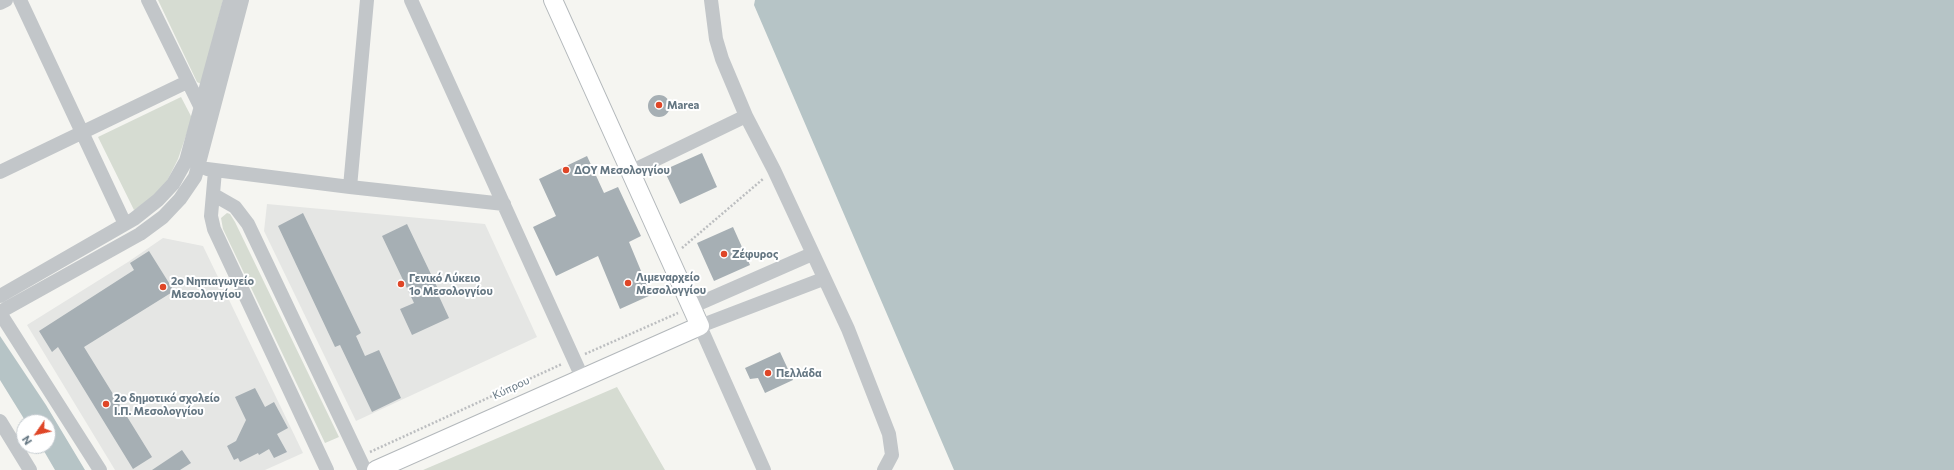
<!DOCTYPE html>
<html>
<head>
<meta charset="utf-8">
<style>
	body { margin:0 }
	#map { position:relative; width:1954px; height:470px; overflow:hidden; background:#f5f5f1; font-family:Commissioner,sans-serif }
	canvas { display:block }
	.north { position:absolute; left:16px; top:414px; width:40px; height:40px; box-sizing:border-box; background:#fff; border:1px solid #c1c8cd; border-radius:50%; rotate:236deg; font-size:11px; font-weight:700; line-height:16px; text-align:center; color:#647682 }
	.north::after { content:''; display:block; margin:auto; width:14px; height:18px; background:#df4627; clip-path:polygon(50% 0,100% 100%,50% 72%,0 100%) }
</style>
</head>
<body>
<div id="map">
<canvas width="1954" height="470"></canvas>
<div class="north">N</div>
</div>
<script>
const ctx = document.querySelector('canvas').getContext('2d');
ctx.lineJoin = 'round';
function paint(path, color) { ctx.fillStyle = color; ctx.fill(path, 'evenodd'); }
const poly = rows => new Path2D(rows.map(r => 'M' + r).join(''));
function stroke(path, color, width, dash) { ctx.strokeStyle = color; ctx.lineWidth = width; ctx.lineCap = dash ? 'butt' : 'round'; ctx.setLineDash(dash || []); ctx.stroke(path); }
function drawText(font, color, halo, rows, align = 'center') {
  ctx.font = font + ' Commissioner,sans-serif'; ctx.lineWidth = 4; ctx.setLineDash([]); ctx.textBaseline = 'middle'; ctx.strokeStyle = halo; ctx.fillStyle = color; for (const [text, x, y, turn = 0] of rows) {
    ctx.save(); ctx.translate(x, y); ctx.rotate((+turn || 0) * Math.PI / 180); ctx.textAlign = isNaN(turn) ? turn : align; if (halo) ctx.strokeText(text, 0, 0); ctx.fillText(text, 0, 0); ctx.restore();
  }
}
paint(poly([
	[267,204,485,224,537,337,356,421,264,231],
	[163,238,203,246,303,453,265,470,115,470,27,325,128,262]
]), '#e5e6e4');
paint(poly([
	[158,0,223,0,201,84,197,82],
	[181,97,192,118,178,159,167,181,151,200,134,210,98,137],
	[227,213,230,214,235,222,339,437,325,443,223,229,221,218],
	[617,387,665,470,423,470]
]), '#d6dcd2');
paint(poly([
	[755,0,1954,0,1954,470,954,470,754,5],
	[0,336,46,405,85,470,55,470,41,446,48,446,48,422,26,422,0,380]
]), '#b6c4c6');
paint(poly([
	'648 106a11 11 0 1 1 22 0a11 11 0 1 1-22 0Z',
	[702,153,717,187,680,204,664,170],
	[587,156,604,193,618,187,641,236,629,242,651,295,620,309,598,256,556,276,533,227,556,216,539,179],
	[303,213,361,333,356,336,365,356,379,350,401,398,372,412,340,345,335,347,278,226],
	[407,224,439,291,437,292,449,318,412,335,400,309,414,303,382,236],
	[733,227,750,265,714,281,697,243],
	[149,251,174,291,84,347,152,457,133,469,58,347,52,352,39,331,134,270,130,263],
	[780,352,793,380,765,393,758,378,750,379,745,368],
	[255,388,265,407,274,402,288,428,277,434,287,452,274,458,269,449,259,455,258,453,240,462,238,458,234,460,227,446,236,441,246,420,235,397],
	[182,450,191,463,180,470,152,470]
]), '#a6afb4');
const major = poly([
	[376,470,700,326,553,0]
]);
stroke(major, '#b3b8bb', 20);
stroke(poly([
	[682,248,763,179],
	[585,354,678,313],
	[370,452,562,364]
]), '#bcbec0', 2.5, [2, 2]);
stroke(poly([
	[20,0,125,224],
	[148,0,201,108],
	[411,0,582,377],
	[711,0,716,39,722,59,746,116,774,170,848,329,889,434,892,455,884,470],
	[0,3,6,0],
	[207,169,350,187,504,204],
	[215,171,211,216,214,229,327,470],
	[0,172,187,82],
	[630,172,746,116],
	[350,187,367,0],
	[214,195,235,207,248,224,365,470],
	[0,296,134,219,158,200,173,184,186,161,230,0],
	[691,307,812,254],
	[0,312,140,234,163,217,180,199,195,177,199,163,242,0],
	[0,313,100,470],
	[0,421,30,470],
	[764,470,700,326,823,279]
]), '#c2c6c9', 14);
stroke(major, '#fff', 18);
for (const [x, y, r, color] of [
	[659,105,4,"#df4627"],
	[566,170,4,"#df4627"],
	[724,254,4,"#df4627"],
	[628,283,4,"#df4627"],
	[401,284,4,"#df4627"],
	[163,287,4,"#df4627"],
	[768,373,4,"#df4627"],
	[106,404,4,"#df4627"]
]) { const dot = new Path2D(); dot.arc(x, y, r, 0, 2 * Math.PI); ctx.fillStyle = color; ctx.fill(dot); stroke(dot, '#fff', 1.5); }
drawText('bold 11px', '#647682', '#fff', [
	["Marea",667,105],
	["ΔΟΥ Μεσολογγίου",574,170],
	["Ζέφυρος",732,254],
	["Λιμεναρχείο",636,277],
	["Μεσολογγίου",636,290],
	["Γενικό Λύκειο",409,278],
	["1ο Μεσολογγίου",409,291],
	["2ο Νηπιαγωγείο",171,281],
	["Μεσολογγίου",171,294],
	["Πελλάδα",776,373],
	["2ο δημοτικό σχολείο",114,398],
	["Ι.Π. Μεσολογγίου",114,411]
], 'left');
drawText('11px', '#647682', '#fff', [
	["Κύπρου",511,388,-25]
]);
</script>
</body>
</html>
